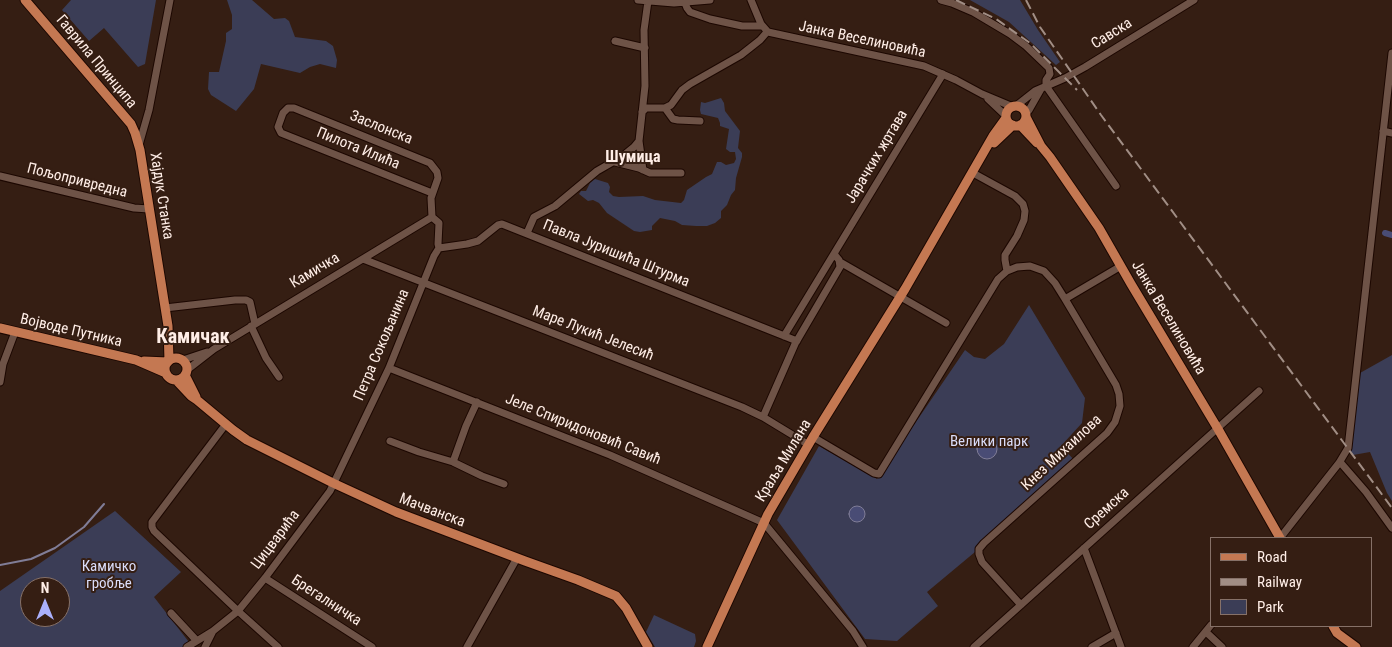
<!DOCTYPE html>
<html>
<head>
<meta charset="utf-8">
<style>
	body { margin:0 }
	#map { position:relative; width:1392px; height:647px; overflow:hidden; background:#351e13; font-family:"Roboto Condensed",sans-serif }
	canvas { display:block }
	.legend { position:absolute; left:1210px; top:537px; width:162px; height:90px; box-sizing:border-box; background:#351e13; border:1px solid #867168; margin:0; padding:6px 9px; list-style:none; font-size:15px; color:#ffeee7 }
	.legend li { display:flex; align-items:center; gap:10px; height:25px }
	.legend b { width:25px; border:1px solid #867168 }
	.north { position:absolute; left:20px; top:577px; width:50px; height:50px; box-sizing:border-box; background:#351e13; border:1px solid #867168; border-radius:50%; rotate:0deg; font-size:14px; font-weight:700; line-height:20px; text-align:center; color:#ffeee7 }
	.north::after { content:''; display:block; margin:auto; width:18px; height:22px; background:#aab0fb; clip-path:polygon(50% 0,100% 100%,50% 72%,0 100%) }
</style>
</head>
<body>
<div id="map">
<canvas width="1392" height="647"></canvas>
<ul class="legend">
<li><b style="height:6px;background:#c47852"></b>Road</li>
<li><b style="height:6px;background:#a18e85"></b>Railway</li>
<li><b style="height:14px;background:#3b3d56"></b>Park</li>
</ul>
<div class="north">N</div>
</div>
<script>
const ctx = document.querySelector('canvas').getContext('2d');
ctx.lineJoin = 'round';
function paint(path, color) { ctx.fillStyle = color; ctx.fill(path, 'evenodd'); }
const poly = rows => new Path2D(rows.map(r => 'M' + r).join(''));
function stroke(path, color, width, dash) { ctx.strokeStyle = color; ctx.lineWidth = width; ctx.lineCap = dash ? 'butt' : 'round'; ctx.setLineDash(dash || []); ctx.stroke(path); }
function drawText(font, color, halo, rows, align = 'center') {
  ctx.font = font + ' "Roboto Condensed",sans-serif'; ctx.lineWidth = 4; ctx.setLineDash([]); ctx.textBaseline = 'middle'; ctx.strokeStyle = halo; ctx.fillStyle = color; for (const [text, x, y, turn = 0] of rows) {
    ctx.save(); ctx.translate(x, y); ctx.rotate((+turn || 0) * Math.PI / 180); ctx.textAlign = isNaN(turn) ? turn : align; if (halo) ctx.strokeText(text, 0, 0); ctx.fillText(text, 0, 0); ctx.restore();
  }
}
paint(poly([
	[71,0,156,0,145,64,138,67,104,28,89,41,62,10],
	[227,0,252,0,274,19,285,18,289,21,295,37,326,41,333,46,337,60,336,68,320,64,310,67,300,73,261,64,254,89,236,111,211,95,208,89,209,72,219,72,226,41,226,33,232,29,232,15],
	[970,0,1020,0,1038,30,1060,62,1056,65,1009,22],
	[721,98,724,103,725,111,740,131,738,148,742,153,742,157,736,178,735,190,731,195,727,205,721,211,721,218,715,223,707,226,696,226,682,225,675,221,660,218,652,226,652,230,640,232,634,231,607,213,599,203,593,200,588,201,579,194,581,191,586,191,590,183,595,179,608,183,610,187,609,192,613,196,619,197,643,196,655,200,681,203,684,200,687,190,706,177,712,174,717,162,721,162,726,165,734,163,736,159,735,152,730,152,726,149,729,129,720,126,720,123,718,118,701,114,700,110,701,102,705,103],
	[1029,305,1085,398,1082,423,1061,446,1075,461,987,542,927,592,938,606,897,641,865,639,777,520,819,446,877,479,965,350,974,357,985,359,1004,344],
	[1392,355,1392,501,1387,493,1370,452,1353,455,1350,451,1360,373],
	[115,511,181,572,154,597,192,646,190,647,0,647,0,591],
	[30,587,60,587,60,617,30,617],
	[654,615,695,634,696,641,694,647,655,647,646,632]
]), '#3b3d56');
const water = poly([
	'977 449a10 10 0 1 1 20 0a10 10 0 1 1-20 0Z',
	'849 514a8 8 0 1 1 16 0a8 8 0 1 1-16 0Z'
]);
paint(water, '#494c75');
stroke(water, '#807d97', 1);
stroke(poly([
	[0,565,31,559,55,548,84,527,104,504]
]), '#807d97', 2);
stroke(poly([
	[1385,233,1392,235]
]), '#494c75', 6);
const minor = poly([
	[638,0,674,3,710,0],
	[751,0,761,24,768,32,924,66,956,80,982,94,1013,107],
	[941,0,952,3,973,12,1010,34,1026,46,1049,68,1050,74,1046,80,1046,86],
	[685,3,687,8,690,12,710,19,742,26,762,26],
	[615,41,645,48],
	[1046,86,1116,186],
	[988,99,1006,116],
	[1016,106,1035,91,1065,78,1085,67,1194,0],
	[665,108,673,119,678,120,700,121],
	[642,112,646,108,665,108,671,105,682,90,690,84,741,55,760,40,767,32],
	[1026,113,1029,110,1041,89],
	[1383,131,1392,133],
	[639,141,643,170],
	[139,145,149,110,170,0],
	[615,162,639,168,650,173,681,173],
	[973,173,1015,196,1023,204,1025,211,1024,220,1017,236,1005,255,1005,260,1007,271],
	[0,176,134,208,149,209],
	[432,217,431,198,438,178,437,172,430,163,294,108,288,108,283,113,278,127,281,133,432,193],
	[527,233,534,217,555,206,597,171,623,156,634,147,639,141,645,86,644,30,648,1],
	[439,248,467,244,478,241,498,225,502,224,797,341],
	[363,259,742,407,763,417,809,445],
	[840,262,946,323],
	[1065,299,1121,266],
	[165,308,235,300,246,300,250,302,255,324],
	[251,326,266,358,279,377],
	[784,336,943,74],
	[183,360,207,352],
	[389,368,610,455,764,523,830,603,853,631,863,647],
	[187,370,214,349,432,217],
	[0,382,3,364,15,332],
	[763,417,795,344,840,267,839,260,834,254],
	[226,424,152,522,152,527,154,531,238,611,278,647],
	[813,437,874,473,879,474,998,279,1007,271,1017,267,1030,266,1044,271,1055,283,1065,299,1116,385,1119,394,1120,406,1115,422,1107,433,984,543,979,549,979,554,982,562,1021,605],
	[390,441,419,452,453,462,482,476,504,484],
	[453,462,466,426,477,402],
	[1340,462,1366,492,1392,528],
	[1280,538,1339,463,1348,448,1392,53],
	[1084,548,1121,647],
	[265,578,372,647],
	[171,613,197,641],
	[1206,632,1222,647],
	[187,647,213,631],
	[205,647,213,631,238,611,265,578,330,491,389,368,434,256,439,248,438,244,439,223,432,217],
	[467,647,517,558],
	[974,647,1259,391],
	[1092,647,1116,633],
	[1193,647,1211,625]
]);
const major = poly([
	[25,0,131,124,135,133,140,150,168,326,169,361],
	'1006 116a10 10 0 1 1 20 0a10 10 0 1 1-20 0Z',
	[1026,117,1041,146,1050,157,1099,228,1131,284,1218,429,1280,538],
	[1020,125,1037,143],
	[994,143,1013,125],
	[0,328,136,360,166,373],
	'165 369a11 11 0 1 1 22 0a11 11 0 1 1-22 0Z',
	[144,361,168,362],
	[185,375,196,397],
	[176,380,191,396,197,400,233,430,247,440,333,483,396,512,525,561,578,580,616,596,626,608,648,647],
	[1333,626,1337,633,1356,647],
	[707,647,768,514,813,437,905,289,993,136,1006,118]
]);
stroke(minor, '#1c0701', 9);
stroke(major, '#1c0701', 11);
stroke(minor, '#6e5347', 7);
stroke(major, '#c47852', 9);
stroke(poly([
	[956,0,996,19,1030,43,1077,90],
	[1026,0,1040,27,1101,115,1392,508]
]), '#a18e85', 2, [10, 5]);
drawText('15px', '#ffeee7', '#351e13', [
	["Савска",1112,34,-32],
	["Јанка Веселиновића",862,40,12],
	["Гаврила Принципа",96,62,50],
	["Заслонска",381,128,22],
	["Пилота Илића",358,149,22],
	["Јарачких жртава",877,157,-59],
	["Пољопривредна",77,181,14],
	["Хајдук Станка",161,196,81],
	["Павла Јуришића Штурма",616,254,22],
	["Камичка",315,271,-31],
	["Јанка Веселиновића",1168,318,59],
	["Војводе Путника",71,331,13],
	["Маре Лукић Јелесић",593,334,21],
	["Петра Сокољанина",382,345,-67],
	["Јеле Спиридоновић Савић",583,430,22],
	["Кнез Михаилова",1062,453,-43],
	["Краља Милана",784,461,-59],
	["Сремска",1107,509,-42],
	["Мачванска",432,511,21],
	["Цицварића",276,540,-53],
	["Брегалничка",326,601,33]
]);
drawText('15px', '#daddfa', '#351e13', [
	["Велики парк",989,442],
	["Камичко",109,567],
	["гробље",109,584]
]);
drawText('bold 16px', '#ffeee7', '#351e13', [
	["Шумица",633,158]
]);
drawText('bold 20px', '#ffeee7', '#351e13', [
	["Камичак",193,338]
]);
</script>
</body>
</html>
